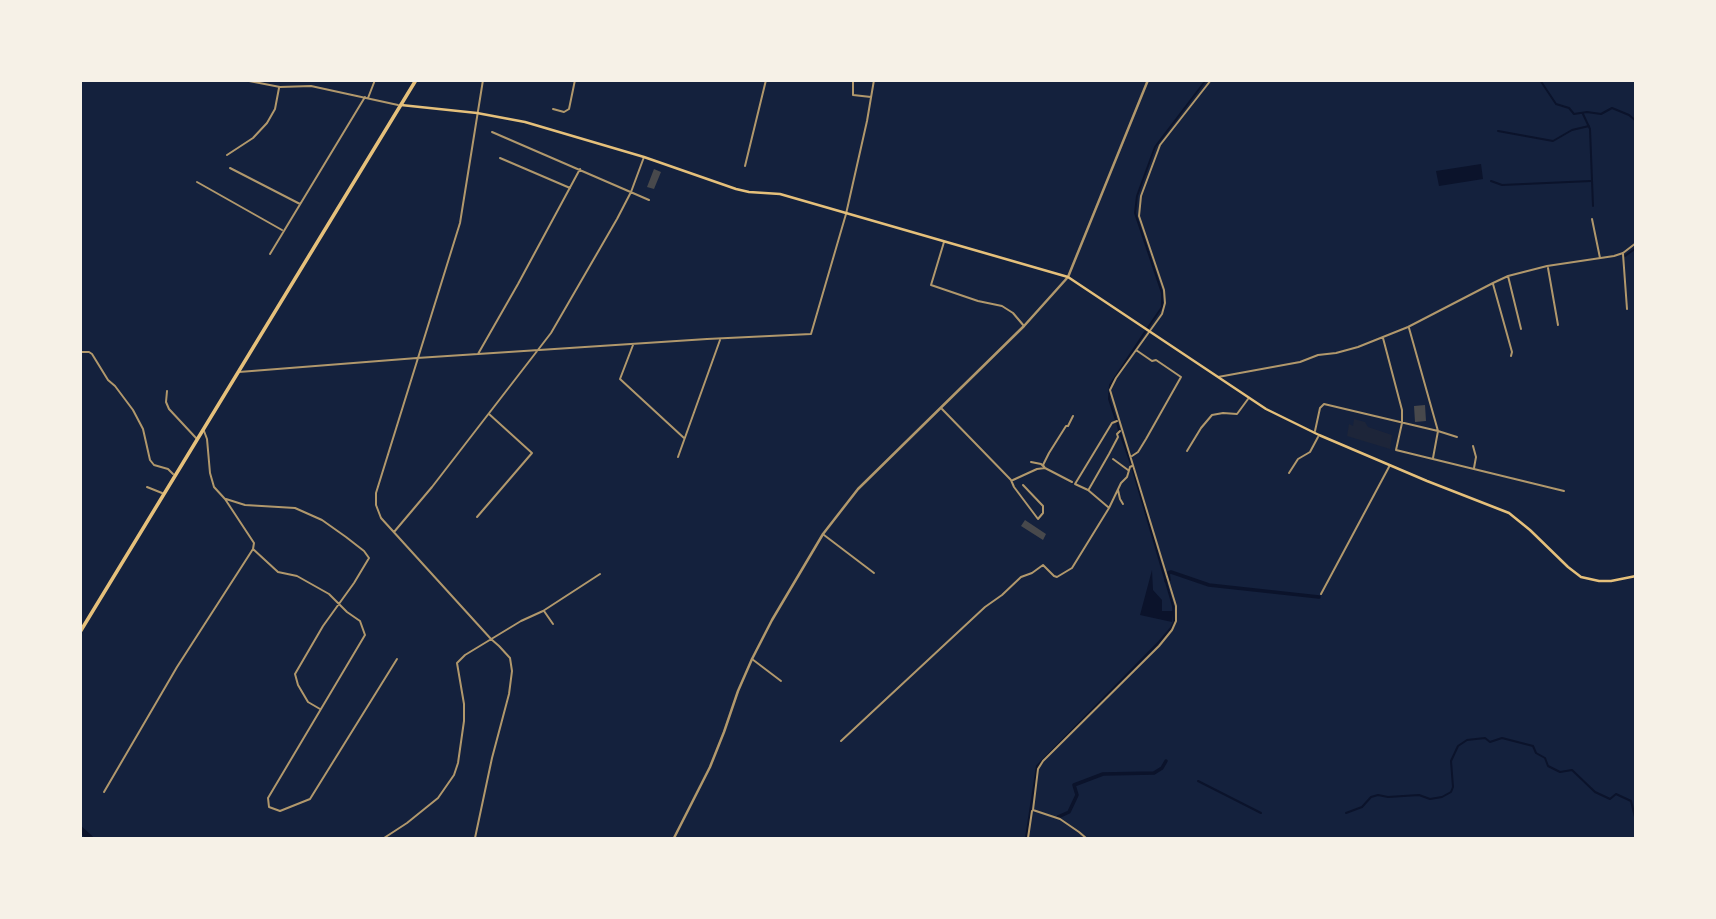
<!DOCTYPE html>
<html>
<head>
<meta charset="utf-8">
<style>
	body { margin:0 }
	#map { position:relative; width:1716px; height:919px; overflow:hidden; background:#14213d; font-family:Lato,sans-serif }
	canvas { display:block }
	.frame { position:absolute; inset:0; border:82px solid #f6f1e7; pointer-events:none }
</style>
</head>
<body>
<div id="map">
<canvas width="1716" height="919"></canvas>
<div class="frame"></div>
</div>
<script>
const ctx = document.querySelector('canvas').getContext('2d');
ctx.lineJoin = 'round';
function paint(path, color) { ctx.fillStyle = color; ctx.fill(path, 'evenodd'); }
const poly = rows => new Path2D(rows.map(r => 'M' + r).join(''));
function stroke(path, color, width, dash) { ctx.strokeStyle = color; ctx.lineWidth = width; ctx.lineCap = dash ? 'butt' : 'round'; ctx.setLineDash(dash || []); ctx.stroke(path); }
paint(poly([
	[1354,419,1365,422,1368,427,1392,435,1390,449,1347,436,1349,424,1353,426]
]), '#1d2539');
paint(poly([
	[1481,164,1483,179,1439,186,1436,171],
	[1152,570,1153,590,1162,600,1162,611,1173,611,1172,622,1140,615]
]), '#0b132b');
stroke(poly([
	[1540,80,1556,104,1569,108,1574,114,1587,112,1601,114,1612,108,1629,115,1636,121],
	[1583,114,1590,129,1593,206],
	[1498,131,1553,141,1572,130,1589,126],
	[1491,181,1502,185,1591,181],
	[1625,256,1636,248],
	[1147,329,1162,307,1162,293,1135,213,1137,196,1155,147,1206,80],
	[1116,420,1109,399,1110,385,1145,332],
	[1117,422,1119,430],
	[1120,433,1131,464],
	[1198,781,1261,813],
	[1346,813,1362,807,1371,797,1378,795,1388,797,1419,795,1430,799,1442,797,1451,792,1453,787,1451,761,1458,746,1467,740,1485,738,1490,742,1502,738,1533,746,1536,753,1545,758,1548,766,1560,772,1572,770,1595,792,1610,799,1616,794,1631,801,1636,821],
	[1026,838,1037,766,1159,642,1171,628,1174,622,1173,606,1132,467]
]), '#0b132b', 2);
stroke(poly([
	[1166,581,1169,580,1168,573,1171,572,1209,585,1319,597],
	[1058,817,1069,812,1077,795,1074,785,1103,774,1154,773,1162,768,1166,761]
]), '#0b132b', 3.5);
stroke(poly([
	[80,829,90,838]
]), '#0b132b', 6);
paint(poly([
	[654,169,661,172,654,189,647,187],
	[1425,405,1426,421,1415,422,1414,406],
	[1025,520,1046,534,1043,540,1021,526]
]), '#48494c');
stroke(poly([
	[244,80,280,87,311,86,398,105],
	[853,80,853,95,871,97],
	[368,98,375,80],
	[553,109,564,112,569,109,575,80],
	[492,132,649,200],
	[227,155,253,138,267,123,275,109,279,88],
	[500,158,570,188],
	[745,166,766,80],
	[230,168,300,204],
	[197,182,282,230],
	[1592,219,1600,258],
	[944,242,931,285,978,301,1002,306,1013,313,1024,326],
	[270,254,365,97],
	[1623,254,1627,309],
	[1548,268,1558,325],
	[1508,276,1521,329],
	[1493,284,1512,352,1511,356],
	[1409,328,1438,431,1433,458],
	[1383,338,1402,410,1402,423,1396,450,1564,491],
	[633,345,620,379,684,438],
	[80,352,89,352,92,354,108,380,115,386,133,410,143,429,150,460,154,465,168,469,173,474],
	[478,354,518,284,580,169],
	[239,372,417,358,707,339,811,334,846,214,867,121,874,80],
	[1218,377,1300,362,1318,355,1336,353,1358,347,1408,327,1493,283,1508,276,1547,266,1614,256,1623,253,1636,243],
	[167,391,166,402,169,409,196,438],
	[942,409,1011,480,1014,487,1038,519,1043,513,1043,506,1023,485],
	[1315,431,1320,408,1324,404,1438,431,1457,437],
	[1473,446,1476,457,1474,468],
	[1187,451,1201,428,1212,415,1223,413,1237,414,1248,399],
	[1132,456,1138,452,1146,439,1181,377,1156,360,1152,361,1136,350],
	[678,457,720,340],
	[1113,459,1128,470],
	[1031,462,1041,464,1045,468,1043,465,1049,453,1066,426,1068,426,1073,416],
	[1289,473,1298,459,1310,452,1318,437],
	[1013,480,1037,469,1045,468,1072,482],
	[147,487,162,493],
	[1089,489,1109,454,1118,437,1117,434,1120,431],
	[1118,490,1120,499,1123,504],
	[226,499,245,505,295,508,322,520,346,537,364,551,369,558,354,583,323,626,295,674,298,685,308,702,320,709],
	[1108,507,1088,490,1075,484,1112,423,1117,421],
	[477,517,532,453,489,414],
	[394,532,432,487,551,333,617,219,631,192,644,157],
	[824,535,874,573],
	[253,549,278,572,297,576,329,594,347,612,360,621,365,635,268,798,269,807,280,811,310,799,397,659],
	[1321,594,1390,465],
	[544,611,553,624],
	[752,659,781,681],
	[841,741,985,607,1002,595,1021,577,1032,573,1043,565,1054,576,1057,577,1072,568,1109,508,1121,483,1127,477,1130,467,1132,466],
	[104,792,177,667,253,549,254,543,225,499,214,487,210,473,207,439,204,431],
	[384,838,407,823,438,798,454,775,458,763,464,721,464,704,457,663,465,655,521,621,543,611,600,574],
	[475,838,492,758,509,694,512,671,510,658,499,646,491,639,381,518,376,505,376,493,460,223,483,80],
	[1028,838,1032,811],
	[1086,838,1079,832,1060,819,1033,810,1038,769,1043,761,1159,646,1172,630,1176,621,1176,606,1110,390,1116,378,1162,314,1165,303,1164,290,1139,216,1141,196,1160,145,1211,80]
]), '#b1986c', 2);
stroke(poly([
	[674,838,710,767,724,732,738,691,752,659,772,620,823,534,858,489,1024,326,1068,277,1148,80]
]), '#b1986c', 2.5);
stroke(poly([
	[401,105,477,113,525,122,644,157,736,189,749,192,780,194,1068,277,1266,409,1319,435,1427,481,1509,513,1530,530,1568,567,1581,577,1599,581,1611,581,1636,576]
]), '#e5c07b', 2.5);
stroke(poly([
	[80,632,416,80]
]), '#e5c07b', 3.5);
</script>
</body>
</html>
